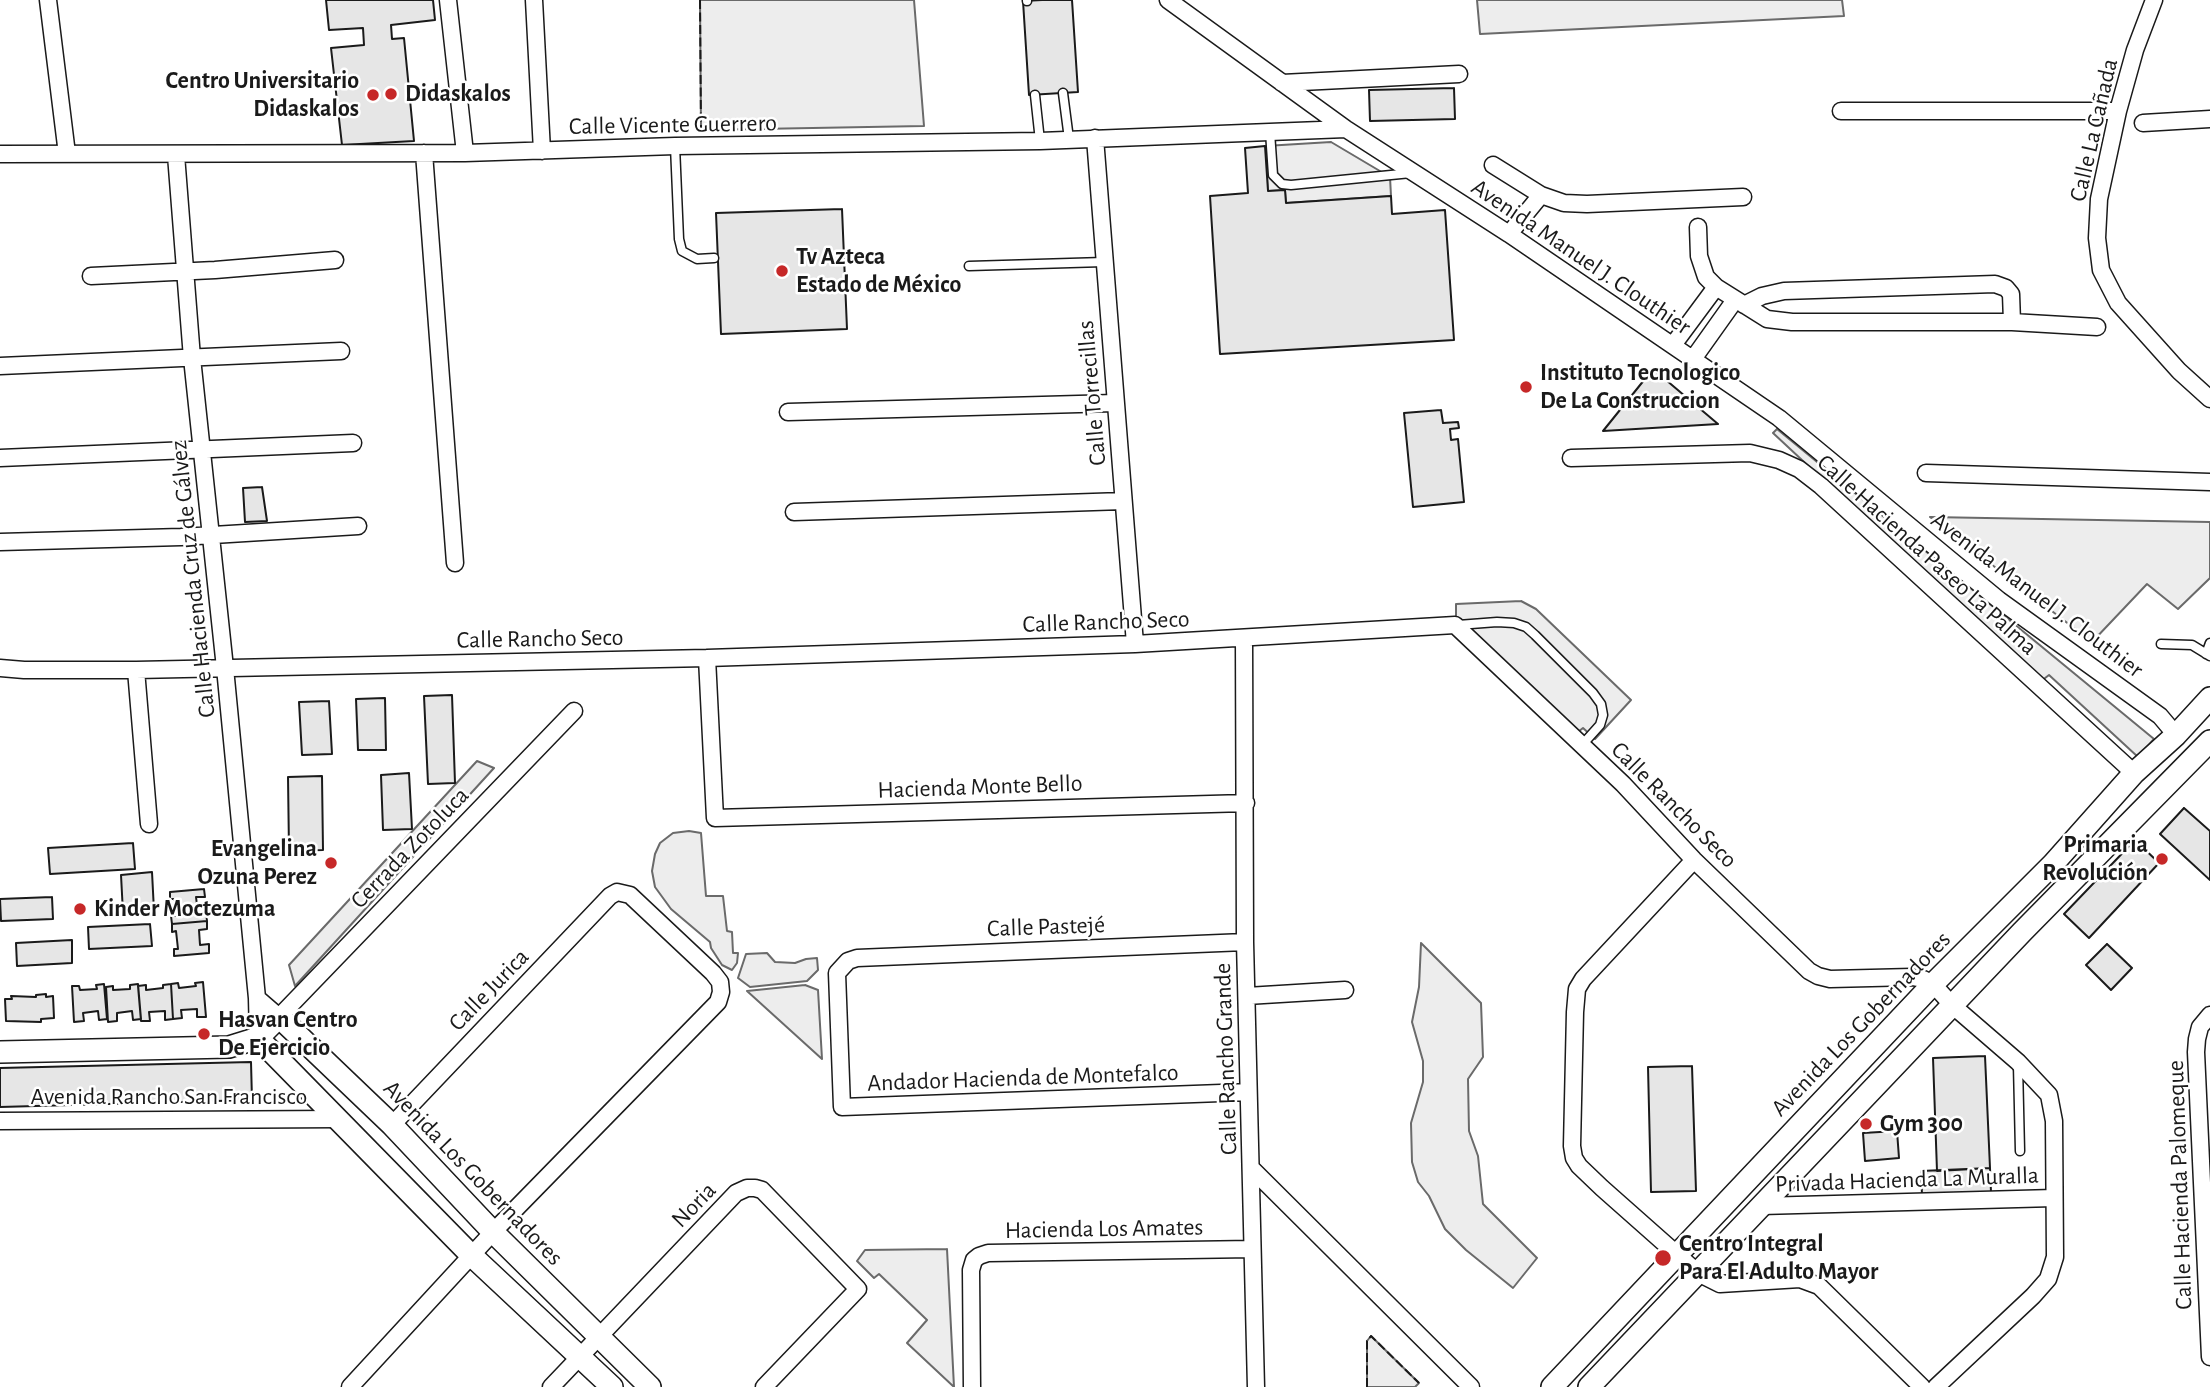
<!DOCTYPE html>
<html>
<head>
<meta charset="utf-8">
<style>
	body { margin:0 }
	canvas { display:block; background:#fff }
</style>
</head>
<body>
<canvas width="2210" height="1387"></canvas>
<script>
const ctx = document.querySelector('canvas').getContext('2d');
ctx.lineJoin = 'round';
function paint(path, color) { ctx.fillStyle = color; ctx.fill(path, 'evenodd'); }
const poly = rows => new Path2D(rows.map(r => 'M' + r).join(''));
function stroke(path, color, width, dash) { ctx.strokeStyle = color; ctx.lineWidth = width; ctx.lineCap = dash ? 'butt' : 'round'; ctx.setLineDash(dash || []); ctx.stroke(path); }
function drawText(font, color, halo, rows, align = 'center') {
  ctx.font = font + ' "Alegreya Sans",sans-serif'; ctx.lineWidth = 5; ctx.setLineDash([]); ctx.textBaseline = 'middle'; ctx.strokeStyle = halo; ctx.fillStyle = color; for (const [text, x, y, turn = 0] of rows) {
    ctx.save(); ctx.translate(x, y); ctx.rotate((+turn || 0) * Math.PI / 180); ctx.textAlign = isNaN(turn) ? turn : align; if (halo) ctx.strokeText(text, 0, 0); ctx.fillText(text, 0, 0); ctx.restore();
  }
}
const built = poly([
	[700,0,914,0,924,126,701,130,700,0],
	[1477,0,1842,0,1844,16,1480,34,1477,0],
	[1331,142,1390,177,1391,196,1286,203,1285,190,1268,191,1265,146,1331,142],
	[1777,429,2154,739,2138,757,2049,675,2040,682,1773,433,1777,429],
	[1930,517,2210,522,2210,578,2178,609,2147,584,2092,642,1930,517],
	[1521,601,1536,609,1631,700,1595,739,1583,728,1578,732,1456,617,1456,604,1521,601],
	[477,761,494,768,295,986,289,965,477,761],
	[689,831,701,833,706,896,723,896,727,931,732,932,733,953,738,953,737,963,732,970,722,965,711,948,710,942,671,909,655,887,652,871,655,854,660,843,673,833,689,831],
	[1421,943,1481,1003,1483,1057,1468,1079,1469,1131,1478,1156,1483,1204,1537,1258,1513,1288,1466,1250,1445,1229,1429,1196,1418,1182,1412,1162,1411,1123,1423,1082,1423,1061,1412,1022,1419,987,1421,943],
	[767,953,775,962,795,963,806,959,817,958,818,970,807,981,750,987,738,978,746,954,767,953],
	[805,985,818,990,822,1059,747,991,805,985],
	[947,1249,954,1387,907,1343,927,1320,879,1274,874,1278,857,1261,865,1250,947,1249],
	[1371,1336,1419,1383,1415,1387,1367,1387,1367,1341,1371,1336]
]);
paint(built, '#ededed');
stroke(built, '#6a6a6a', 2);
const building = poly([
	[326,0,433,0,435,20,391,25,392,39,404,38,414,141,342,145,331,48,364,45,363,28,329,30,326,0],
	[1042,0,1072,0,1078,92,1029,95,1023,1,1042,0],
	[1454,88,1455,119,1370,121,1369,90,1454,88],
	[1265,146,1268,191,1285,190,1286,203,1391,196,1392,214,1445,210,1454,340,1220,354,1210,196,1248,193,1245,148,1265,146],
	[842,209,847,329,721,334,716,213,842,209],
	[1653,369,1718,424,1603,431,1653,369],
	[1441,410,1443,423,1458,422,1459,428,1450,429,1451,440,1458,439,1464,502,1413,507,1404,413,1441,410],
	[262,487,267,521,245,522,243,488,262,487],
	[452,695,455,783,428,784,424,696,452,695],
	[385,698,386,750,358,750,356,699,385,698],
	[329,701,332,754,302,755,299,702,329,701],
	[409,773,412,829,383,830,381,775,409,773],
	[322,776,323,850,289,851,288,777,322,776],
	[2184,808,2210,831,2210,880,2160,834,2184,808],
	[2135,840,2159,863,2089,938,2064,914,2135,840],
	[133,843,135,869,50,874,48,848,133,843],
	[152,872,154,911,123,913,121,875,152,872],
	[204,889,205,897,196,897,198,913,206,912,207,921,172,924,171,916,175,916,174,899,170,899,170,892,204,889],
	[52,897,53,919,1,921,0,899,52,897],
	[207,921,207,929,199,930,200,945,209,944,209,953,174,956,174,949,178,949,176,931,172,932,172,924,207,921],
	[150,924,152,946,89,949,88,927,150,924],
	[72,940,72,963,17,966,16,943,72,940],
	[2107,944,2132,968,2111,990,2086,965,2107,944],
	[203,982,206,1017,197,1017,197,1009,181,1010,182,1018,173,1019,171,984,178,983,179,988,196,986,195,983,203,982],
	[104,984,107,1019,99,1020,98,1011,83,1013,84,1021,74,1022,72,986,79,986,80,990,97,989,96,985,104,984],
	[138,984,141,1019,133,1020,132,1011,117,1013,117,1021,108,1022,106,987,113,986,113,990,130,989,130,985,138,984],
	[171,984,173,1019,165,1020,165,1011,149,1012,150,1021,141,1021,138,986,146,985,146,990,163,988,163,985,171,984],
	[46,994,46,997,53,996,54,1018,41,1019,41,1022,6,1021,5,999,12,999,11,996,36,997,36,995,46,994],
	[1985,1056,1990,1168,1937,1171,1933,1058,1985,1056],
	[251,1062,252,1100,0,1107,0,1068,251,1062],
	[1692,1066,1696,1191,1651,1192,1648,1067,1692,1066],
	[1897,1131,1899,1158,1865,1161,1863,1133,1897,1131],
	[1990,1168,1991,1192,1922,1195,1921,1171,1990,1168]
]);
paint(building, '#e6e6e6');
stroke(building, '#1a1a1a', 2);
const service = poly([
	[1027,0,1027,1],
	[1063,93,1069,139],
	[1035,95,1040,141],
	[1270,132,1273,175,1282,184,1291,185,1411,173],
	[675,146,679,239,682,251,697,259,714,258],
	[969,266,1104,262],
	[1458,625,1497,622,1514,623,1526,627,1535,635,1593,693,1601,704,1603,715,1600,725,1582,745],
	[2161,644,2192,645,2210,656],
	[2206,654,2210,643],
	[2018,1065,2020,1151]
]);
const minor = poly([
	[48,0,67,154],
	[448,0,465,153],
	[534,0,542,151],
	[1168,0,1346,129,1509,234,1779,418,1999,600,2160,716,2176,735],
	[2154,0,2135,50,2118,111,2099,199,2097,238,2101,270,2118,303,2179,371,2210,399],
	[1282,83,1459,74],
	[1841,111,2118,111],
	[2143,123,2210,119],
	[1095,138,1135,644],
	[424,153,455,563],
	[0,154,465,153,675,146,1040,141,1346,129],
	[176,155,192,358,225,668,257,998,258,1038],
	[1493,165,1541,195,1564,203,1587,204,1743,197],
	[1698,227,1699,256,1706,277,1716,287,1767,319,1792,322,2012,322],
	[1509,234,1541,195],
	[91,276,215,270,335,260],
	[1744,305,1762,296,1784,291,1995,284,2006,288,2011,294,2012,322,2097,327],
	[1673,345,1716,287],
	[1693,359,1735,300],
	[0,366,341,351],
	[788,412,1115,403],
	[0,458,353,443],
	[1571,458,1750,453,1779,460,1799,469,1821,486,2134,773],
	[1926,473,2210,482],
	[794,512,1123,501],
	[0,542,181,537,358,526],
	[1244,639,1245,942,1256,1387],
	[707,658,715,818,1246,803],
	[0,668,24,670,136,670,707,658,1135,644,1455,625,1623,784,1694,860,1809,971,1818,976,1830,979,1912,977,1923,979,1933,984,1952,1005,2018,1062,2049,1095,2054,1121,2055,1257,2048,1279,2033,1296,1936,1387],
	[136,670,149,824],
	[1694,860,1583,979,1577,989,1575,1012,1572,1146,1574,1158,1579,1166,1602,1188,1698,1273,1720,1284,1800,1279,1819,1286,1922,1387],
	[1245,942,857,958,848,961,837,973,842,1107,1248,1092],
	[1247,996,1345,990],
	[257,998,279,1017,574,711],
	[2210,1015,2200,1027,2197,1039,2196,1052,2210,1357],
	[0,1121,338,1119],
	[1252,1169,1471,1387],
	[1761,1206,2054,1198],
	[350,1387,493,1232,718,1002,721,992,720,982,713,973,630,895,617,892,610,896,392,1125],
	[551,1387,736,1193,747,1188,755,1188,762,1190,858,1289,764,1387],
	[972,1387,971,1270,974,1260,979,1256,988,1253,1252,1249]
]);
const tertiary = poly([
	[258,1038,471,1255,612,1387],
	[0,1052,229,1047,258,1038,279,1017,392,1125,493,1232,650,1387],
	[1552,1387,1933,984,2053,864,2134,773,2176,735,2210,698],
	[1589,1387,2022,932,2210,741]
]);
stroke(service, '#1a1a1a', 11);
stroke(minor, '#1a1a1a', 19);
stroke(tertiary, '#1a1a1a', 24);
stroke(service, '#fff', 8);
stroke(minor, '#fff', 16);
stroke(tertiary, '#fff', 21);
stroke(poly([
	[700,0,701,130],
	[1367,1387,1367,1341,1371,1336,1419,1383]
]), '#1a1a1a', 2, [9, 3.5]);
for (const [x, y, r, color] of [
	[391,94,7,"#c62828"],
	[373,95,7,"#c62828"],
	[782,271,7,"#c62828"],
	[1526,387,7,"#c62828"],
	[2162,859,7,"#c62828"],
	[331,863,7,"#c62828"],
	[80,909,7,"#c62828"],
	[204,1034,7,"#c62828"],
	[1866,1124,7,"#c62828"],
	[1663,1258,9,"#c62828"]
]) { const dot = new Path2D(); dot.arc(x, y, r, 0, 2 * Math.PI); ctx.fillStyle = color; ctx.fill(dot); stroke(dot, '#fff', 2.5); }
drawText('bold 24px', '#1a1a1a', '#fff', [
	["Centro Universitario",359,81,"right"],
	["Didaskalos",359,109,"right"],
	["Didaskalos",405,94],
	["Tv Azteca",796,257],
	["Estado de México",796,285],
	["Instituto Tecnologico",1540,373],
	["De La Construccion",1540,401],
	["Primaria",2148,845,"right"],
	["Revolución",2148,873,"right"],
	["Evangelina",317,849,"right"],
	["Ozuna Perez",317,877,"right"],
	["Kinder Moctezuma",94,909],
	["Hasvan Centro",218,1020],
	["De Ejercicio",218,1048],
	["Gym 300",1880,1124],
	["Centro Integral",1679,1244],
	["Para El Adulto Mayor",1679,1272]
], 'left');
drawText('24px', '#1a1a1a', '#fff', [
	["Calle Vicente Guerrero",673,125,-1],
	["Calle La Cañada",2094,130,-77],
	["Avenida Manuel J. Clouthier",1581,257,34],
	["Calle Torrecillas",1092,393,-95],
	["Calle Hacienda Paseo La Palma",1927,555,42],
	["Calle Hacienda Cruz de Gálvez",193,579,-96],
	["Avenida Manuel J. Clouthier",2037,595,37],
	["Calle Rancho Seco",1106,622,-2],
	["Calle Rancho Seco",540,639,-1],
	["Hacienda Monte Bello",980,787,-2],
	["Calle Rancho Seco",1674,805,45],
	["Cerrada Zotoluca",410,848,-46],
	["Calle Pastejé",1046,927,-2],
	["Calle Jurica",489,990,-46],
	["Avenida Los Gobernadores",1861,1024,-46],
	["Calle Rancho Grande",1226,1059,-92],
	["Andador Hacienda de Montefalco",1023,1078,-2],
	["Avenida Rancho San Francisco",169,1097],
	["Avenida Los Gobernadores",473,1173,46],
	["Privada Hacienda La Muralla",1907,1180,-2],
	["Calle Hacienda Palomeque",2180,1185,-92],
	["Noria",694,1205,-46],
	["Hacienda Los Amates",1104,1229,-1]
]);
</script>
</body>
</html>
